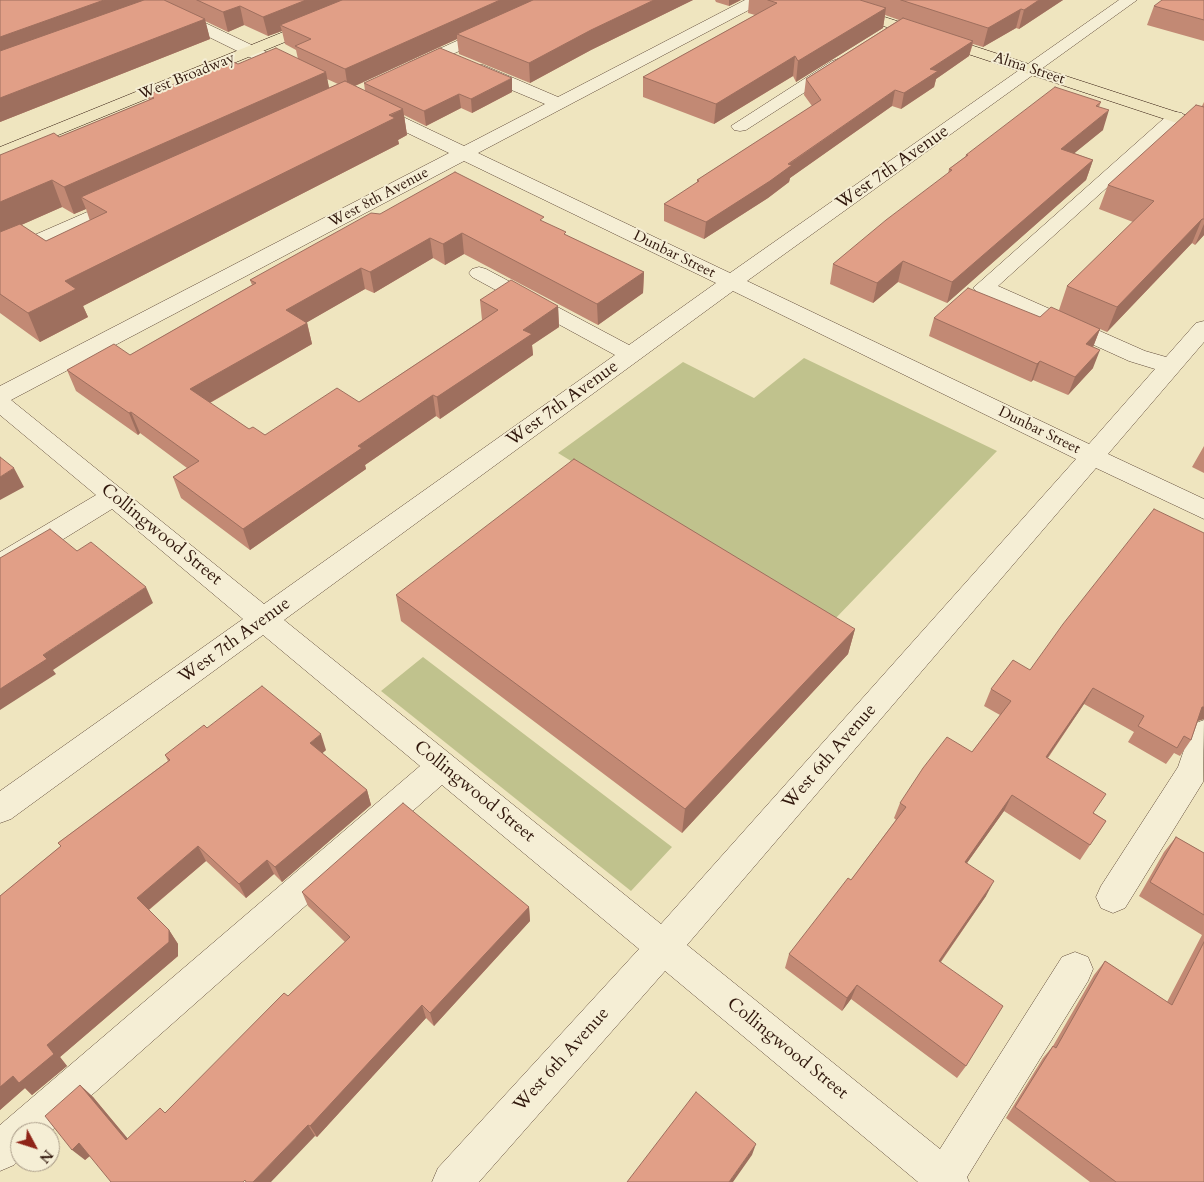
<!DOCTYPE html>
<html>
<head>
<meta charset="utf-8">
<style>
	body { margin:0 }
	#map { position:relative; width:1204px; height:1182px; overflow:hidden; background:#efe5bf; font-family:Cardo,serif }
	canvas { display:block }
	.north { position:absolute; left:10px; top:1122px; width:50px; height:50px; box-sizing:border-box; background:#f5eed5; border:1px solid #a69885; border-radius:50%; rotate:130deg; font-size:14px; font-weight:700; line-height:20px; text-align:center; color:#30170c }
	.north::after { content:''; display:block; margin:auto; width:18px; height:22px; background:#8f2418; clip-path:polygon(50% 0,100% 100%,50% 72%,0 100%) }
</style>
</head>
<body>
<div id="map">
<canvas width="1204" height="1182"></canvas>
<div class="north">N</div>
</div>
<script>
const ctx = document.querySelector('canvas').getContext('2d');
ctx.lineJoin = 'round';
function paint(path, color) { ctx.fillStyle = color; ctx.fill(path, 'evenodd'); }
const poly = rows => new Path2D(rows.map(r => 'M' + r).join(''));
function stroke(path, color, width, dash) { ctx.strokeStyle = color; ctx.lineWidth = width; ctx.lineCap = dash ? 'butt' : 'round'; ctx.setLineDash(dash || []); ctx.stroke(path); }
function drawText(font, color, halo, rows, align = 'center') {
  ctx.font = font + ' Cardo,serif'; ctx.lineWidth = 4; ctx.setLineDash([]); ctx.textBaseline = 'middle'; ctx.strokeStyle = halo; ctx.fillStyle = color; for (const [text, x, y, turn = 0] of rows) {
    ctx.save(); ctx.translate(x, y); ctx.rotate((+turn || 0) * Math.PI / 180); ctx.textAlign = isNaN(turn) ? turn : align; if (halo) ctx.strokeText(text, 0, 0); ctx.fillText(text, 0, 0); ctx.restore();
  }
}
paint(poly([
	[804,358,997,451,833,621,558,453,683,362,754,398],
	[423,657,672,847,631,891,381,691]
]), '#c0c28d');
const minor = poly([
	[137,0,157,0,298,67,300,71,298,75,292,76,286,75,140,3,137,0],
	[547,0,567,0,564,3,420,69,414,71,408,69,406,66,408,63,547,0],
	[745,0,765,0,762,3,478,153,730,273,1119,0,1137,0,747,281,1089,444,1155,369,1129,361,977,292,973,288,1170,113,1176,112,1182,113,1185,117,998,286,1145,351,1166,357,1196,323,1204,321,1204,342,1108,454,1204,499,1204,519,1096,468,687,945,940,1149,1062,957,1075,952,1088,957,1093,969,1088,981,967,1177,969,1182,918,1182,665,971,479,1182,432,1182,438,1168,639,949,442,785,50,1132,20,1132,20,1159,14,1165,0,1171,0,1125,420,766,263,635,11,819,0,823,0,791,243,619,112,509,10,572,0,575,0,552,96,495,0,415,0,386,449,153,366,113,363,109,366,105,378,105,464,146,545,104,471,73,469,69,471,65,483,65,558,97,745,0],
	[464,161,716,283,629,345,486,269,479,267,472,269,469,273,472,277,615,355,264,604,11,400,464,161],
	[733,291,1076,459,661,924,284,620,733,291],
	[838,59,844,61,846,64,844,67,746,130,740,131,734,130,731,126,832,61,838,59],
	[124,196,131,198,134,202,131,206,0,264,0,250,124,196],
	[1204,720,1203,782,1125,908,1113,913,1101,908,1096,897,1101,886,1178,767,1193,724,1204,720]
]);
const major = poly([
	[362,0,383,0,380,3,0,159,0,147,362,0],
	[793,0,816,0,860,9,1204,121,1204,132,853,16,821,11,796,3,793,0]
]);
stroke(minor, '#604a39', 1);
stroke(major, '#30170c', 1);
paint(minor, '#f5eed5');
paint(major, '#efe5bf');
paint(poly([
	[0,0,142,1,144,0,693,0,591,50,530,83,459,54,457,39,355,86,365,91,364,83,512,92,472,113,461,108,426,126,404,115,407,135,398,140,399,144,83,306,88,317,40,342,0,313,0,155,59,137,149,100,147,95,238,64,298,59,296,50,285,44,282,31,268,36,244,25,228,32,205,21,210,39,0,122],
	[327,79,338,84,329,88],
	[62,207,74,214,86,209,90,221,46,241,21,225],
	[715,0,741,0,729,6,716,2],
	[749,0,1063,0,1019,29,1016,28,983,47,973,44,969,56,936,79,934,87,901,109,892,106,790,178,789,182,768,198,704,239,664,221,664,204,697,183,697,180,812,106,804,95,806,79,899,20,885,15,883,28,796,82,793,76,714,124,643,97,643,77,755,15,748,13],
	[1204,0,1204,41,1147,25,1154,6],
	[1101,102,1099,107,1103,130,1074,153,1093,160,1086,180,947,303,898,282,873,303,830,284,833,264,948,174,949,169,965,157,966,155],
	[1204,102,1204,235,1195,245,1192,243,1107,332,1100,329,1093,347,1093,368,1068,395,1033,380,1031,382,929,336,934,318,1040,317,1059,310,1067,286,1133,222,1099,209,1108,185,1202,106],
	[380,214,544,222,566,235,644,272,643,293,598,325,464,254,445,265,433,258,374,293,365,289,307,322,312,344,210,403,249,429,265,435,359,402,482,320,480,300,558,306,559,327,532,345,533,355,440,419,436,416,365,465,366,469,250,550,181,498,173,477,187,468,140,433,138,435,76,391,67,370,130,355,252,285,250,280],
	[1204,446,1204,473,1192,467],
	[1204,533,1204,719,1198,721,1191,740,1180,756,1174,753,1166,764,1128,742,1134,732,1084,704,1048,758,1094,813,1106,821,1080,860,1004,811,967,863,986,896,941,962,966,1066,957,1078,851,999,842,1011,785,968,789,954,851,880,896,820,894,818,900,803,972,752,1000,715,984,706,991,689,1030,670],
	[396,595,855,629,848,654,682,833,401,621],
	[207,728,326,750,322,753,367,790,371,805,282,882,274,874,246,898,206,861,149,910,169,930,178,944,178,956,60,1057,67,1066,32,1095,25,1088,0,1110,0,896,61,846,58,843,168,761,165,755],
	[1176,837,1204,853,1204,1182,1090,1182,1006,1118,1043,1058,1053,1046,1094,975,1105,961,1167,1002,1202,935,1139,896,1164,852],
	[302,892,529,907,530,921,434,1026,426,1018,317,1137,315,1136,90,1156,85,1160,80,1085,93,1097,128,1139,165,1113,345,942,308,906]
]), '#c28974');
paint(poly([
	[104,0,142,0,144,7,0,60,0,37],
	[306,0,357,0,280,25,282,31,268,36,263,17],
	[500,0,543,0,457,34,457,39,348,89,345,69],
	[654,0,693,0,591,50,530,83,529,63,591,30],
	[729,0,741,0,729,6],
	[1039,0,1063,0,1019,29,1024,10],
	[240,6,244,25,228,32,223,12],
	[886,8,883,28,796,82,798,61],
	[1021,9,1016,28,983,47,988,28],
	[205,19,210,39,0,122,0,98],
	[973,41,969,56,936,79,934,87,901,109,904,93,930,69],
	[795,56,793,76,714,124,716,104],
	[326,72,331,98,81,197,86,209,74,214,64,187],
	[512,78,512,92,472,113,471,99],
	[895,90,892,106,790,178,789,182,768,198,704,239,706,222],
	[459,94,461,108,426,126,424,111],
	[403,109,407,135,398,140,399,144,83,306,88,317,40,342,28,313,65,281],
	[1109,110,1103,130,1055,169,1061,149],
	[1093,160,1086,180,947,303,952,282],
	[52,180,62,207,10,230,0,248,0,202],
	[1202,219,1192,243,1107,332,1117,307],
	[1204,224,1204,235,1195,245],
	[462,233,464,254,445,265,443,244],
	[430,238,433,258,374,293,370,272],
	[903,261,898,282,873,303,877,283],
	[361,268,365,289,292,331,286,310],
	[644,272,643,293,598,325,597,304],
	[558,306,559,327,532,345,533,355,440,419,437,397,523,330],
	[307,323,312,344,197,410,190,389],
	[1100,329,1093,347,1086,344],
	[1100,350,1093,368,1068,395,1075,377],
	[1040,361,1033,380,1031,382,1037,364],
	[433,395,436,416,365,465,366,469,250,550,243,529,358,446],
	[131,412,140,433,138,435,129,413],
	[14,468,24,487,0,500,0,477],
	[146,587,153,603,53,670,56,674,0,710,0,689,43,655],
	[855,629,848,654,682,833,685,809],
	[1093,688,1084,704,1037,773,1046,757],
	[1202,707,1204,707,1204,719,1191,723],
	[321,734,326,750,316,759,310,743],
	[367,790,371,805,282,882,275,867],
	[1012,795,1004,811,957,877,965,862],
	[198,846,206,861,146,912,137,898],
	[267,860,274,874,246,898,239,884],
	[994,881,986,896,932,974,939,961],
	[529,907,530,921,434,1026,430,1013],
	[169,930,178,944,178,956,60,1057,67,1066,32,1095,25,1088,0,1110,0,1087,47,1045],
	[857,985,851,999,842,1011,847,998],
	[422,1005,426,1018,317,1137,310,1126],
	[80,1085,93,1097,138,1151,126,1140],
	[308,1125,315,1136,271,1182,253,1182],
	[79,1143,92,1154,85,1160,72,1150],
	[756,1144,752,1155,733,1182,729,1182]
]), '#9e6f5e');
const building = poly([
	[0,0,104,0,0,37,0,0],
	[144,0,164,0,205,19,0,98,0,51,144,0],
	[197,0,306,0,263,17,240,6,223,12,197,0],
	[342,0,500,0,345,69,295,46,311,39,280,25,342,0],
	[533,0,654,0,591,30,529,63,457,34,533,0],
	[768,0,860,0,886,8,798,61,795,56,716,104,643,77,777,3,768,0],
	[901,0,1039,0,1024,10,1021,9,988,28,901,0],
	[1162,0,1204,0,1204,20,1154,6,1162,0],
	[903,18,973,41,930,69,938,71,904,93,895,90,788,164,792,165,770,181,706,222,664,204,699,181,697,180,821,100,806,79,903,18],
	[276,48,326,72,64,187,52,180,0,202,0,155,54,133,59,137,154,98,147,95,231,61,238,64,276,48],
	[440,48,512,78,471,99,459,94,424,111,364,83,440,48],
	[345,81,403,109,389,115,395,118,65,281,76,289,28,313,0,294,0,232,20,224,46,241,107,212,81,197,345,81],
	[1055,87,1101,102,1096,106,1109,110,1061,149,1093,160,952,282,903,261,877,283,833,264,886,220,952,170,949,169,968,155,966,155,1055,87],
	[1196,105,1204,107,1204,219,1202,219,1117,307,1067,286,1154,201,1108,185,1196,105],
	[455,172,544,217,540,220,566,232,564,234,644,272,597,304,462,233,443,244,430,238,370,272,361,268,286,310,307,323,190,389,249,429,253,427,265,435,337,388,359,402,498,310,480,300,511,280,558,306,523,330,532,334,437,397,433,395,358,446,362,448,243,529,173,477,199,461,131,412,129,413,67,370,114,344,130,355,256,283,250,280,371,213,380,214,455,172],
	[968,288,1040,317,1051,307,1100,329,1086,344,1100,350,1075,377,1040,361,1037,364,934,318,968,288],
	[0,457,14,468,0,477,0,457],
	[574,459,855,629,685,809,396,595,574,459],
	[1154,509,1204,533,1204,707,1202,707,1191,740,1184,736,1177,748,1138,726,1144,716,1093,688,1046,757,1106,794,1093,813,1106,821,1090,845,1012,795,965,862,994,881,939,961,1003,1006,966,1066,857,985,847,998,789,954,848,878,851,880,906,807,900,803,923,768,947,737,972,752,1011,701,991,689,1013,660,1030,670,1063,624,1154,509],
	[50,529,77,551,91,542,146,587,43,655,47,659,0,689,0,558,50,529],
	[262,686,321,734,310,743,367,790,275,867,267,860,239,884,198,846,137,898,169,930,169,942,47,1045,54,1054,19,1083,13,1076,0,1087,0,896,61,846,58,843,170,760,165,755,204,725,207,728,262,686],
	[403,803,529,907,430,1013,422,1005,310,1126,308,1125,253,1182,246,1182,245,1180,243,1182,111,1182,79,1143,72,1150,45,1116,80,1085,126,1140,160,1108,165,1113,284,993,288,996,350,937,302,892,403,803],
	[1176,837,1204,853,1204,915,1150,882,1176,837],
	[1204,942,1204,1182,1116,1182,1015,1107,1053,1046,1056,1048,1105,961,1172,1005,1204,942],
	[696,1092,756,1144,729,1182,627,1182,696,1092]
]);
paint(building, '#e19f87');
stroke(building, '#9e6f5e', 1);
drawText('15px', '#30170c', '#f5eed5', [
	["Alma Street",1029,69,18],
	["West Broadway",187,77,-22],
	["West 8th Avenue",379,198,-28],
	["Dunbar Street",674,255,26],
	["Dunbar Street",1039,431,26]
]);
drawText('18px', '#30170c', '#f5eed5', [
	["West 7th Avenue",893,168,-35],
	["West 7th Avenue",563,404,-36],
	["Collingwood Street",161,535,39],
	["West 7th Avenue",235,641,-36],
	["West 6th Avenue",830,757,-49],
	["Collingwood Street",474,792,39],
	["Collingwood Street",787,1049,39],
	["West 6th Avenue",562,1060,-48]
]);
</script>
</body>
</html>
